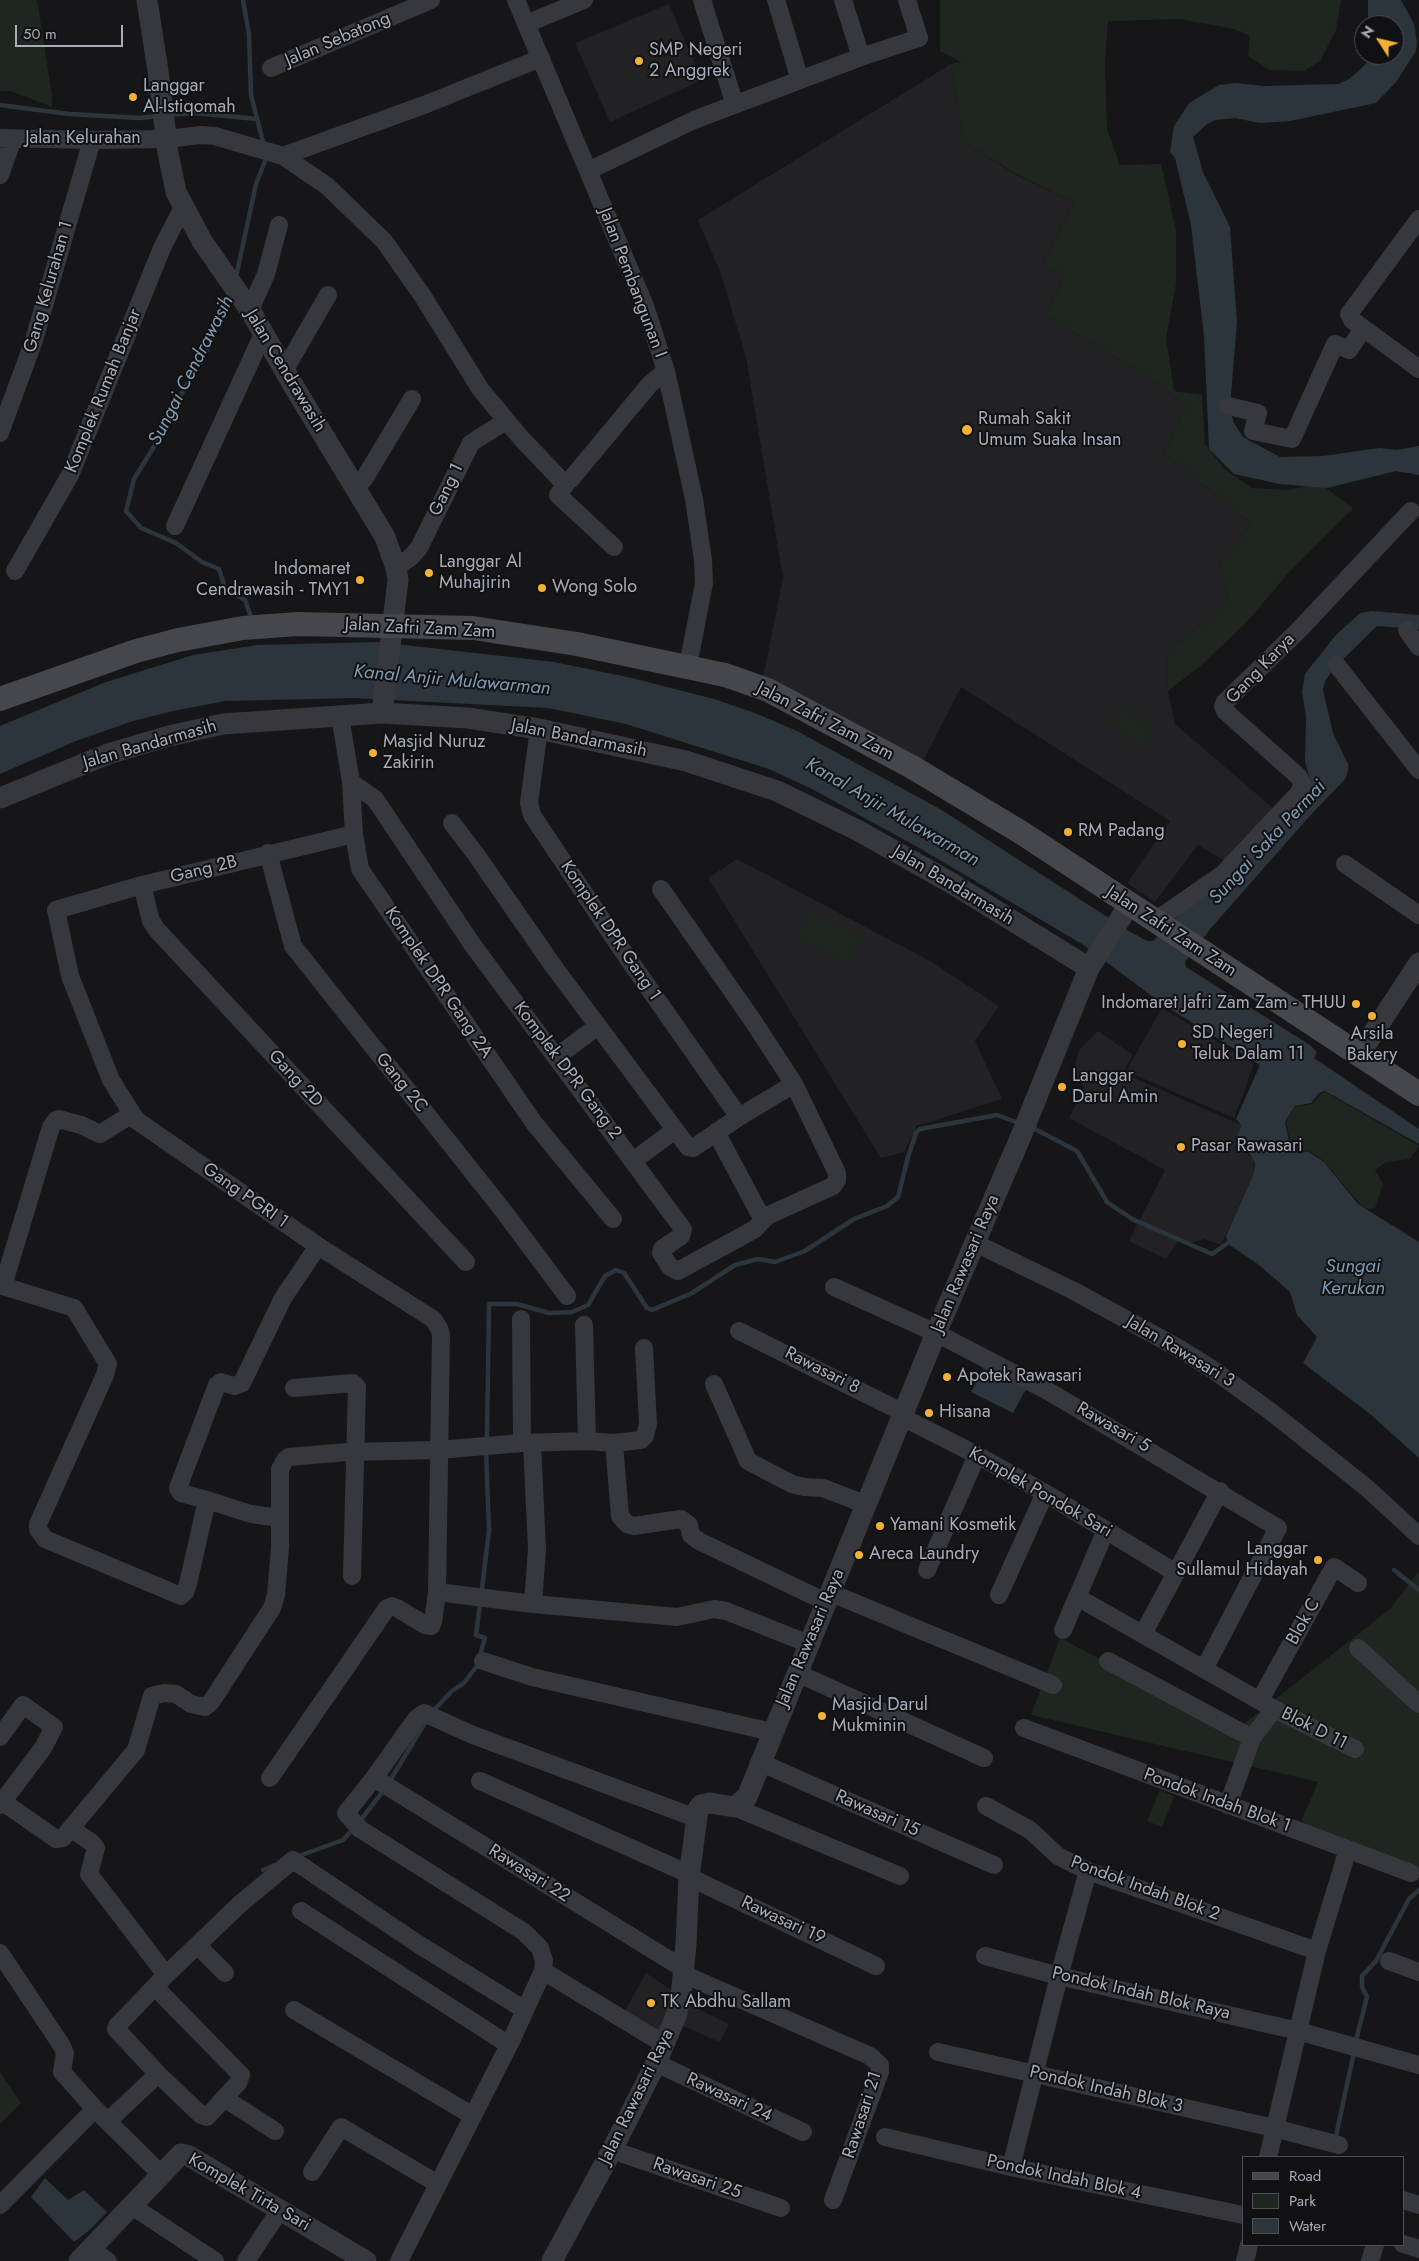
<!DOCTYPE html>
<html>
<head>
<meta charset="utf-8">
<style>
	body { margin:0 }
	#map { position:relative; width:1419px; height:2261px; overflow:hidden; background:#161618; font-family:Jost,sans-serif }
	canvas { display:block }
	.legend { position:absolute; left:1242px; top:2156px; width:162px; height:90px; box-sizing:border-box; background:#111113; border:1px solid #4d4f55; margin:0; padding:6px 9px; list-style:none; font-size:15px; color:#a8adb8 }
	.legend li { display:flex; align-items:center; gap:10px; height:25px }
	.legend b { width:25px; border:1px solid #4d4f55 }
	.north { position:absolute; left:1354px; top:15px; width:50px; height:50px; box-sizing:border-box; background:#111113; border:1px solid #4d4f55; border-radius:50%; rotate:305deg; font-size:14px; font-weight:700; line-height:20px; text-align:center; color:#a8adb8 }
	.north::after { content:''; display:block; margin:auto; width:18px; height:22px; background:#f2b134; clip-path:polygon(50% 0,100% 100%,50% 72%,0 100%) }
	.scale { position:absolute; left:15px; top:25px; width:108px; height:22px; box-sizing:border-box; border:2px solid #a8adb8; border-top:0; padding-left:6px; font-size:15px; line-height:18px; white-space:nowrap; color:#a8adb8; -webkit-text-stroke:4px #111113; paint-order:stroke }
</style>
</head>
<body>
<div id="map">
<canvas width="1419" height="2261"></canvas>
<ul class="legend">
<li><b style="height:6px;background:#45474d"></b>Road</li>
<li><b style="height:14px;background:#1e261f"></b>Park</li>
<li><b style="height:14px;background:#2c353c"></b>Water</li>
</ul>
<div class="north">N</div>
<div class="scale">50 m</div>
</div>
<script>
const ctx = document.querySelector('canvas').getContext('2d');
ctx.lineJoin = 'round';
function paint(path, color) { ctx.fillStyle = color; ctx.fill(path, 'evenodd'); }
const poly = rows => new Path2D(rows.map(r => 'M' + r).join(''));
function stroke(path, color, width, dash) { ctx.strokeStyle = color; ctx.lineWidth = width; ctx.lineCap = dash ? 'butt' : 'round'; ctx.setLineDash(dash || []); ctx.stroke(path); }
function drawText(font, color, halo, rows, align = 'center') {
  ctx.font = font + ' Jost,sans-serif'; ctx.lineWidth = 4; ctx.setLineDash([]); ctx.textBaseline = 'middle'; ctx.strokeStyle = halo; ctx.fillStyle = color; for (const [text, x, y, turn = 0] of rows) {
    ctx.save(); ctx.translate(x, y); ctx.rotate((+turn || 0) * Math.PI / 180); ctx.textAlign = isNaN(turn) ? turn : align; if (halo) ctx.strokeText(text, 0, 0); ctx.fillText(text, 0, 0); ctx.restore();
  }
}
paint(poly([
	[669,4,702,80,610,122,575,43],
	[951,64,963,141,1016,175,1074,202,1043,264,1064,276,1045,315,1153,380,1186,407,1164,453,1252,524,1219,559,1229,601,1167,653,1168,691,1175,724,1281,815,1234,866,1198,845,1155,902,1127,883,1170,821,961,687,923,761,763,678,783,578,746,357,721,274,698,220],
	[737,859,930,961,999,1006,975,1041,1002,1099,917,1126,904,1152,881,1158,708,878],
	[1162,1008,1254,1064,1234,1118,1126,1071],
	[1098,1031,1133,1055,1123,1073,1241,1125,1235,1143,1253,1158,1254,1173,1221,1245,1204,1239,1186,1244,1178,1241,1166,1259,1129,1241,1165,1170,1069,1118,1084,1087,1073,1074,1079,1050],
	[646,1973,677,1994,662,2036,624,2012],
	[690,2005,729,2024,720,2042,683,2026]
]), '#222225');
paint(poly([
	[0,0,37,0,52,95,52,107,11,91,0,91],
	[940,0,1341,0,1336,30,1320,61,1304,71,1270,70,1248,56,1250,36,1234,29,1180,19,1108,21,1105,62,1107,129,1120,165,1161,164,1176,230,1176,284,1166,338,1174,391,1202,395,1205,444,1224,469,1252,488,1290,490,1319,483,1353,508,1291,570,1245,624,1200,666,1168,691,1167,653,1229,601,1219,559,1252,524,1164,453,1186,407,1153,380,1045,315,1064,276,1043,264,1074,202,1016,174,963,141,951,64,961,62,940,51],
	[1121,705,1155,729,1141,748,1108,724],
	[810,909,863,935,849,964,796,938],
	[1325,1092,1419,1146,1410,1159,1386,1162,1375,1170,1383,1184,1375,1208,1366,1209,1359,1203,1324,1161,1307,1150,1299,1153,1291,1146,1286,1122,1295,1107,1312,1104,1321,1094],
	[1419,1571,1419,1868,1306,1826,1302,1820,1318,1782,1031,1715,1060,1638,1236,1730,1390,1609],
	[1160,1790,1174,1796,1162,1827,1147,1821],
	[0,2072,21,2103,0,2124]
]), '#1e261f');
paint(poly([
	[1368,0,1401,0,1414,24,1417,42,1416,51,1396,82,1376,103,1290,121,1260,123,1235,118,1215,120,1207,124,1193,137,1203,172,1230,227,1237,322,1231,394,1231,413,1234,423,1243,437,1280,457,1323,456,1379,448,1397,450,1419,446,1419,475,1396,471,1327,488,1280,484,1234,474,1209,449,1204,336,1191,225,1175,158,1170,152,1174,126,1189,103,1219,85,1236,83,1264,86,1338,84,1349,79,1362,68,1368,61,1368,55,1394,55,1394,25,1368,25],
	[1372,611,1419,615,1419,629,1377,626,1336,666,1325,681,1323,690,1333,733,1349,766,1346,778,1307,819,1211,928,1185,962,1186,967,1310,1045,1317,1052,1314,1058,1419,1129,1419,1144,1325,1091,1319,1093,1311,1103,1295,1106,1285,1122,1290,1146,1299,1154,1307,1151,1324,1162,1358,1204,1419,1242,1419,1458,1370,1414,1303,1363,1317,1337,1297,1315,1290,1292,1259,1265,1228,1244,1226,1236,1254,1173,1255,1163,1250,1154,1235,1143,1241,1125,1236,1119,1260,1065,1164,1005,1082,944,921,849,812,789,769,769,626,724,548,708,353,698,225,701,173,711,133,721,76,741,0,774,0,726,106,682,193,655,257,645,378,642,554,662,632,678,714,699,755,713,797,731,940,809,1129,931,1147,941,1153,941,1300,795,1311,782,1305,762,1306,716,1302,692,1305,674,1335,636,1360,613],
	[984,1368,1026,1389,1013,1413,971,1392],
	[45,2178,68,2200,84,2190,107,2212,92,2228,74,2242,31,2197]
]), '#2c353c');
stroke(poly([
	[243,0,249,34,251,95,264,146],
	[0,105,69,114,140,118,158,116],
	[168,115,194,113,257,119],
	[236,277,256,184,267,156],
	[231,296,206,352,182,393,160,437,134,479,126,511,141,528,176,543,202,562,219,569,225,588,245,600,252,620],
	[1031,1127,1077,1151,1107,1202,1132,1219,1212,1254,1232,1240],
	[487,1438,489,1304,517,1304,549,1313,572,1312,588,1305,605,1276,616,1270,624,1273,647,1308,652,1310,692,1293,735,1265,758,1259,775,1262,805,1251,854,1219,887,1206,898,1197,908,1157,916,1133,920,1129,997,1115,1019,1123],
	[1394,1570,1419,1590],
	[482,1589,489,1530,486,1451],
	[432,1712,452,1691,464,1683,477,1666,485,1638,476,1635,480,1604],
	[389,1782,428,1718],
	[360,1821,384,1790],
	[296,1857,343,1840,353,1829],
	[263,1870,275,1865],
	[1355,2044,1367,1997,1362,1987,1362,1976,1376,1961,1409,1899,1419,1890],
	[1336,2136,1354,2052]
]), '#2c353c', 4.5);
stroke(poly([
	[516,0,645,306,666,371,694,499,703,560,704,583,688,666],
	[702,0,735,105],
	[776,0,800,80],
	[843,0,861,57],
	[526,24,584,0],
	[271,68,431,0],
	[0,138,92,140,166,139,201,135,215,136,283,156,327,186,384,241,422,295,481,390,521,438,560,479,568,481,571,479,650,384,666,371],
	[283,156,424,105,541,58],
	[588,171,694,120,861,57,919,38,907,0],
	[0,175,13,139],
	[1419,219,1349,314,1352,320,1419,369],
	[250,310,266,274,279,225],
	[284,371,328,295],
	[1228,406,1258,413,1253,431,1292,439,1335,344,1349,350,1363,329],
	[0,433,34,340,92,140],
	[568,481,558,495,614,547],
	[356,488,364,479,412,399],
	[175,526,263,334],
	[396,568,411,557,419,548,471,443,506,421],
	[15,571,70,475,162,248,183,207],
	[1407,630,1419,647],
	[1336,664,1419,770],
	[340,716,351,782,354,834,360,869,534,1123,613,1219],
	[539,729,529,803,532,815,620,947,739,1117],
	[351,782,375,799,472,944,683,1229,681,1236,662,1249,661,1253,670,1267,678,1271,755,1229,767,1216],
	[452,823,477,856,554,967,688,1147,693,1148,739,1117,794,1084],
	[268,853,293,946,505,1213,567,1296],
	[1345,864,1419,915],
	[142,885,151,921,157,930,466,1262],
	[661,889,753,1021,794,1084,837,1173,837,1180,833,1186,767,1216,764,1216,758,1211,716,1132],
	[1155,921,1223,874,1298,794,1301,788,1302,783,1299,777,1225,711,1223,706,1225,702,1298,631,1411,511],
	[556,1057,598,1026],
	[633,1161,675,1130],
	[975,1243,1074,1291,1180,1349,1212,1369,1270,1411,1367,1488,1419,1536],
	[0,1285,74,1308,108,1364,105,1375,38,1524,38,1529,45,1539,181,1596,185,1592,188,1584,207,1500,251,1514,280,1518],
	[3,1286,51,1127,56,1120,59,1119,81,1125,100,1134,132,1114],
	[834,1287,936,1333,1048,1391,1278,1528,1204,1669],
	[521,1319,522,1443],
	[584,1325,587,1441],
	[739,1331,904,1413],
	[714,1384,748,1461,792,1484,804,1487,823,1488,867,1505],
	[294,1388,353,1383,357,1387,352,1576],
	[902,1417,977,1455,1045,1493,1176,1573],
	[532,1443,537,1549,533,1604],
	[614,1443,620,1516,627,1524,634,1526,681,1519,689,1525,691,1535,699,1541,826,1602],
	[207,1500,181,1493,178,1488,217,1385,221,1382,234,1386,242,1383,283,1298,318,1246],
	[927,1570,977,1455],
	[437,1592,533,1604,677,1617,714,1609,726,1611,809,1644],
	[831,1593,1053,1685],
	[999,1595,1045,1493],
	[1077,1597,1274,1709,1355,1749],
	[1063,1630,1106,1530],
	[1143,1634,1220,1491],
	[1358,1648,1419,1704],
	[483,1661,532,1677,772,1732],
	[1108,1661,1252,1738,1228,1805],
	[797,1673,984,1758],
	[1260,1700,1334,1567,1358,1583],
	[1024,1728,1411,1873],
	[0,1737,23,1705,54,1727,43,1748,0,1805],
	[1252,1738,1274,1709],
	[759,1762,994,1865],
	[270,1778,387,1608,392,1606,397,1608,425,1625,431,1626,433,1622,437,1592,441,1335,439,1328,433,1319,318,1246,136,1120,111,1080,70,976,56,910,142,885,354,834],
	[374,1778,684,1969],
	[480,1781,689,1874],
	[3,1802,56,1839,63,1838,71,1828],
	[986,1806,1030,1830,1058,1856,1088,1871,1317,1951],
	[734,1807,900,1876],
	[689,1877,876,1966],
	[301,1911,509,2045],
	[197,1945,225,1973],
	[0,1953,62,2046,65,2053,62,2072,95,2109,161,2174],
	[985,1956,1059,1976,1298,2031,1419,2065],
	[1389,1961,1419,1972],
	[543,1971,664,2044],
	[683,1974,870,2056,880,2065,880,2072,833,2200],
	[166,1975,89,1874,96,1848,92,1843,71,1828,136,1750,152,1696,164,1693,176,1694,191,1704,205,1707,211,1702,272,1608,276,1595,280,1547,280,1469,285,1460,289,1457,347,1452,438,1450,522,1443,587,1441,614,1443,641,1440,645,1436,648,1424,644,1348],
	[155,1987,241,2075,238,2083,207,2117,201,2115,158,2074,116,2029,117,2026,166,1975,240,1904,293,1860,418,1944,525,2010],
	[294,2010,473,2116],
	[938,2052,1274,2128,1339,2145],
	[656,2063,803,2132],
	[224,2098,275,2131],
	[108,2121,158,2074],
	[885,2137,1011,2167,1243,2215],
	[612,2150,781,2208],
	[1268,2157,1317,1951,1348,1849],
	[1011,2167,1059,1976,1088,1871],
	[312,2172,341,2127,438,2184],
	[1403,2200,1419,2205],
	[0,2205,95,2109],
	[132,2206,215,2261],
	[1403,2244,1419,2249],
	[91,2249,108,2261],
	[246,2261,280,2210],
	[399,2261,511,2041,543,1971,544,1961,540,1948,524,1932,360,1829,346,1813,374,1778,416,1719,424,1713,473,1735,696,1818],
	[1245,2261,1249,2245],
	[1370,2261,1375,2245]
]), '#37383d', 18);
stroke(poly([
	[147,0,158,71,168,153,176,192,202,241,250,310,293,385,385,537,396,568,398,580,382,713],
	[0,798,108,754,169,736,223,724,382,713,468,718,539,729,686,761,777,791,857,830,953,884,1089,968],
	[1359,1055,1419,963],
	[79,2261,181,2154,189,2156,366,2261],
	[552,2261,612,2150,656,2063,676,2016,681,1997,686,1944,689,1877,698,1809,701,1805,710,1803,734,1807,747,1797,936,1333,1021,1136,1089,968,1129,905]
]), '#37383d', 21);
stroke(poly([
	[0,699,136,651,178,640,243,628,298,624,473,628,577,644,725,675,768,690,912,767,1022,833,1419,1094]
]), '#45474d', 24);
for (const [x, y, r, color] of [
	[639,61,5,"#f2b134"],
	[133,97,5,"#f2b134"],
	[967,430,6,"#f2b134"],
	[429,573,5,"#f2b134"],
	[360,580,5,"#f2b134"],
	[542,588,5,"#f2b134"],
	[373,753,5,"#f2b134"],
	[1068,832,5,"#f2b134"],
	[1356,1004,5,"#f2b134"],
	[1372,1016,5,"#f2b134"],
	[1182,1044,5,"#f2b134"],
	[1062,1087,5,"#f2b134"],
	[1181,1147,5,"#f2b134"],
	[947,1377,5,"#f2b134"],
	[929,1413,5,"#f2b134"],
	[880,1526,5,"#f2b134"],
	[859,1555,5,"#f2b134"],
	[1318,1560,5,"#f2b134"],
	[822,1716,5,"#f2b134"],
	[651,2003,5,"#f2b134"]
]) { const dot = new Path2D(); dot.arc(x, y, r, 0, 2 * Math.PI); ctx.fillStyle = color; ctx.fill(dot); stroke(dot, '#111113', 2); }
drawText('18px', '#a8adb8', '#111113', [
	["Jalan Sebatong",338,40,-23],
	["Jalan Kelurahan",83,139],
	["Jalan Pembangunan I",632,283,69],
	["Gang Kelurahan 1",49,287,-74],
	["Jalan Cendrawasih",285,371,59],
	["Komplek Rumah Banjar",104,391,-68],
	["Gang 1",447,490,-64],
	["Jalan Zafri Zam Zam",420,629,3],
	["Gang Karya",1261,669,-46],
	["Jalan Zafri Zam Zam",825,722,27],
	["Jalan Bandarmasih",579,739,11],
	["Jalan Bandarmasih",150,745,-16],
	["Gang 2B",204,870,-14],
	["Jalan Bandarmasih",953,886,31],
	["Komplek DPR Gang 1",610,931,56],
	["Jalan Zafri Zam Zam",1171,932,33],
	["Komplek DPR Gang 2A",438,983,56],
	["Komplek DPR Gang 2",567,1071,53],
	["Gang 2D",295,1079,47],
	["Gang 2C",401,1083,51],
	["Gang PGRI 1",245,1196,35],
	["Jalan Rawasari Raya",966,1264,-67],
	["Jalan Rawasari 3",1180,1352,31],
	["Rawasari 8",822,1371,27],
	["Rawasari 5",1113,1428,30],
	["Komplek Pondok Sari",1040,1493,30],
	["Blok C",1304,1622,-61],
	["Jalan Rawasari Raya",811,1638,-67],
	["Blok D 11",1314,1729,27],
	["Pondok Indah Blok 1",1217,1801,20],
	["Rawasari 15",877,1814,24],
	["Rawasari 22",529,1874,32],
	["Pondok Indah Blok 2",1145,1889,20],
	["Rawasari 19",783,1921,25],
	["Pondok Indah Blok Raya",1141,1994,13],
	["Pondok Indah Blok 3",1106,2090,13],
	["Jalan Rawasari Raya",637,2097,-64],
	["Rawasari 24",729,2098,25],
	["Rawasari 21",863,2115,-72],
	["Pondok Indah Blok 4",1064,2178,12],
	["Rawasari 25",697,2179,19],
	["Komplek Tirta Sari",249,2193,30]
]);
drawText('18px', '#a8adb8', '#111113', [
	["SMP Negeri",649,51],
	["2 Anggrek",649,72],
	["Langgar",143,87],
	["Al-Istiqomah",143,108],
	["Rumah Sakit",978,420],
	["Umum Suaka Insan",978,441],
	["Langgar Al",439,563],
	["Muhajirin",439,584],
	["Indomaret",350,570,"right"],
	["Cendrawasih - TMY1",350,591,"right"],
	["Wong Solo",552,588],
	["Masjid Nuruz",383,743],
	["Zakirin",383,764],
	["RM Padang",1078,832],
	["Indomaret Jafri Zam Zam - THUU",1346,1004,"right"],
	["SD Negeri",1192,1034],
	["Teluk Dalam 11",1192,1055],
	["Arsila",1372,1035,"center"],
	["Bakery",1372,1056,"center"],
	["Langgar",1072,1077],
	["Darul Amin",1072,1098],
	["Pasar Rawasari",1191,1147],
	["Apotek Rawasari",957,1377],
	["Hisana",939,1413],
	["Yamani Kosmetik",890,1526],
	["Langgar",1308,1550,"right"],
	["Sullamul Hidayah",1308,1571,"right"],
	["Areca Laundry",869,1555],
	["Masjid Darul",832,1706],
	["Mukminin",832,1727],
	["TK Abdhu Sallam",661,2003]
], 'left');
drawText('italic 19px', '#7f9bb3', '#111113', [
	["Sungai Cendrawasih",192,371,-63],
	["Kanal Anjir Mulawarman",452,681,5],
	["Kanal Anjir Mulawarman",892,813,30],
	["Sungai Saka Permai",1268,843,-47],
	["Sungai",1353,1267],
	["Kerukan",1353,1289]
]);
</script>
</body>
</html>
